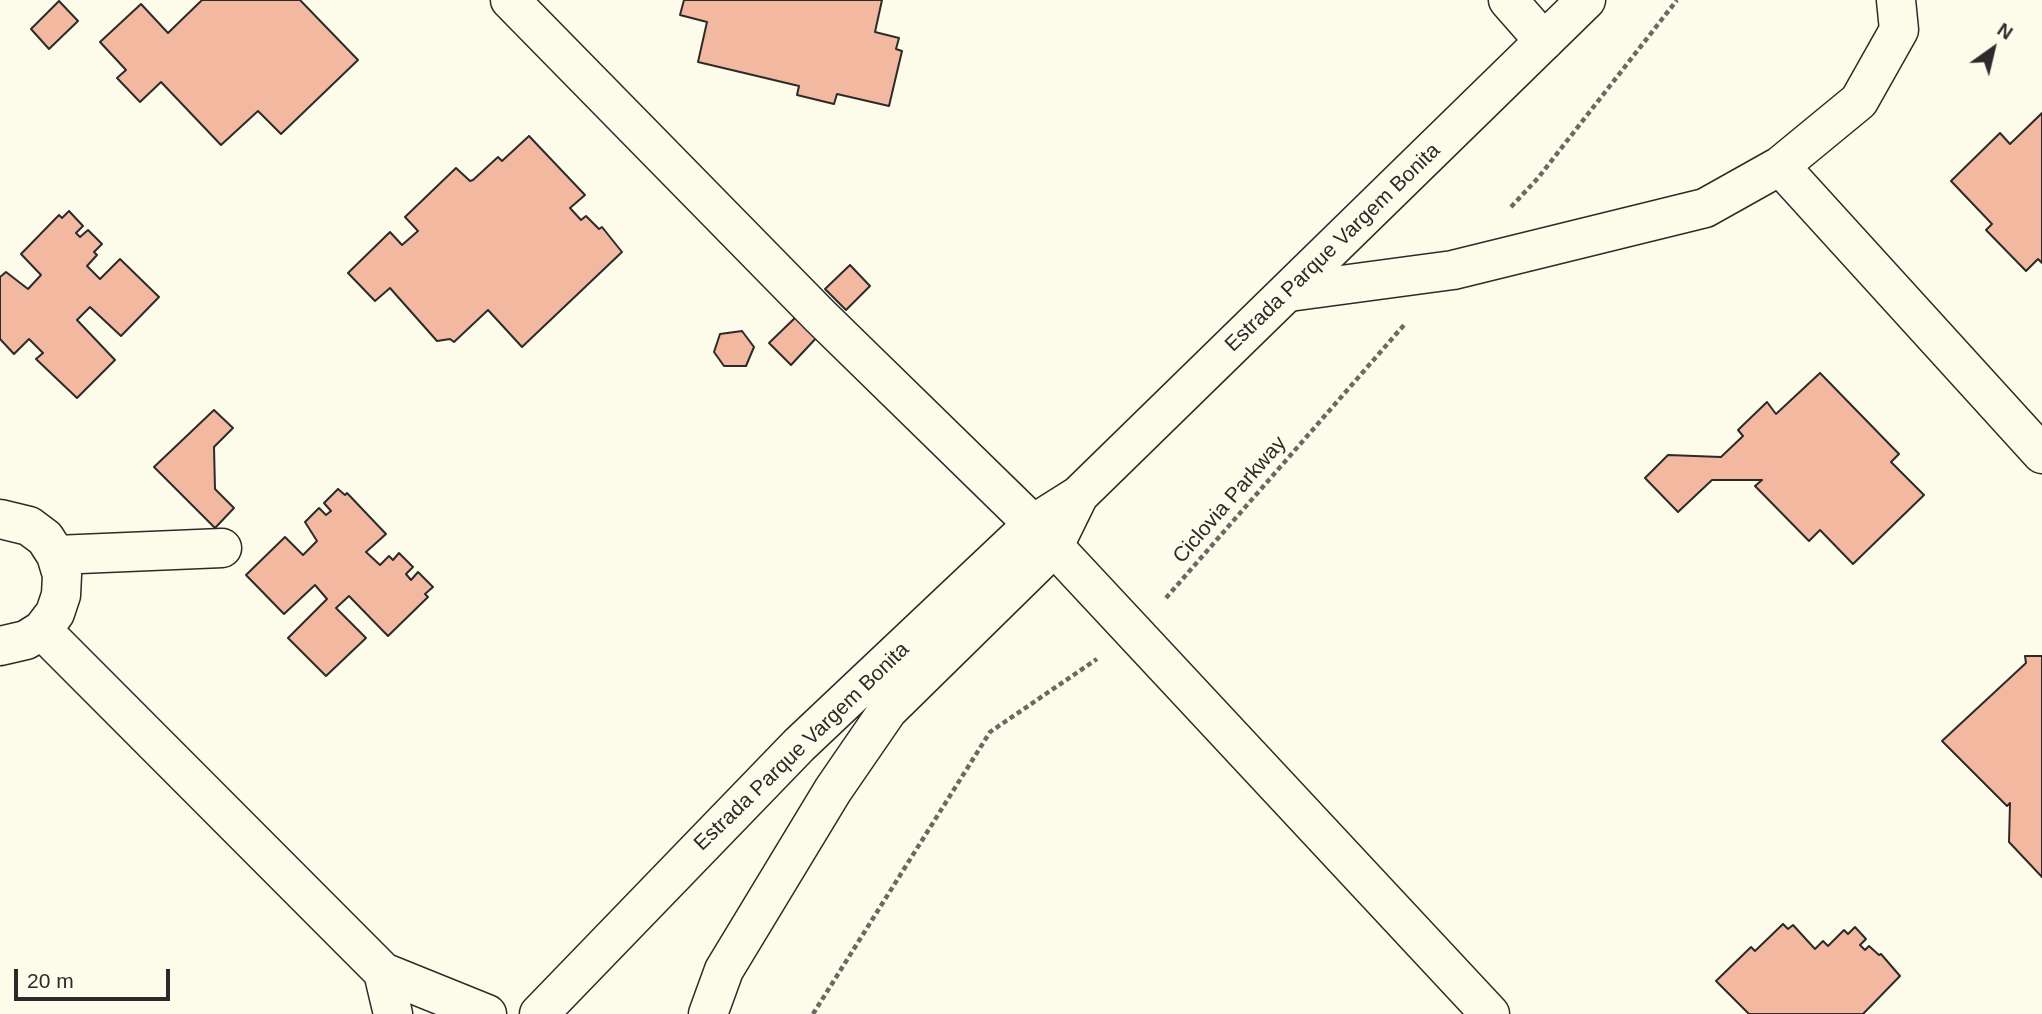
<!DOCTYPE html>
<html>
<head>
<meta charset="utf-8">
<style>
	body { margin:0 }
	#map { position:relative; width:2042px; height:1014px; overflow:hidden; background:#fdfbea; font-family:Arial,sans-serif }
	canvas { display:block }
	.north { position:absolute; left:1958px; top:14px; width:70px; height:70px; -webkit-text-stroke:5px #fdfbea; paint-order:stroke; rotate:34deg; font-size:19px; font-weight:700; line-height:28px; text-align:center; color:#2b2b2b }
	.north::after { content:''; display:block; margin:auto; width:24px; height:32px; background:#2b2b2b; clip-path:polygon(50% 0,100% 100%,50% 72%,0 100%) }
	.scale { position:absolute; left:14px; top:969px; width:156px; height:32px; box-sizing:border-box; border:4px solid #2b2b2b; border-top:0; padding-left:9px; font-size:21px; line-height:24px; white-space:nowrap; color:#2b2b2b; -webkit-text-stroke:5px #fdfbea; paint-order:stroke }
</style>
</head>
<body>
<div id="map">
<canvas width="2042" height="1014"></canvas>
<div class="north">N</div>
<div class="scale">20 m</div>
</div>
<script>
const ctx = document.querySelector('canvas').getContext('2d');
ctx.lineJoin = 'round';
function paint(path, color) { ctx.fillStyle = color; ctx.fill(path, 'evenodd'); }
const poly = rows => new Path2D(rows.map(r => 'M' + r).join(''));
function stroke(path, color, width, dash) { ctx.strokeStyle = color; ctx.lineWidth = width; ctx.lineCap = dash ? 'butt' : 'round'; ctx.setLineDash(dash || []); ctx.stroke(path); }
function drawText(font, color, halo, rows, align = 'center') {
  ctx.font = font + ' Arial,sans-serif'; ctx.lineWidth = 5; ctx.setLineDash([]); ctx.textBaseline = 'middle'; ctx.strokeStyle = halo; ctx.fillStyle = color; for (const [text, x, y, turn = 0] of rows) {
    ctx.save(); ctx.translate(x, y); ctx.rotate((+turn || 0) * Math.PI / 180); ctx.textAlign = isNaN(turn) ? turn : align; if (halo) ctx.strokeText(text, 0, 0); ctx.fillText(text, 0, 0); ctx.restore();
  }
}
const building = poly([
	[202,0,300,0,358,60,281,134,258,111,221,145,161,82,140,102,117,78,126,70,100,42,141,4,168,33,202,0],
	[684,0,882,0,875,32,899,38,896,49,902,51,889,106,837,94,834,104,797,95,799,86,698,62,707,22,680,15,684,0],
	[59,1,78,21,49,49,31,29,59,1],
	[2042,113,2042,263,2038,259,2026,271,1986,230,1992,224,1951,181,2000,133,2010,144,2042,113],
	[529,136,585,195,570,208,581,220,586,216,599,229,602,227,622,252,522,347,488,310,454,342,450,339,437,341,390,288,375,301,348,273,390,232,402,245,418,231,405,217,456,168,470,181,473,180,498,157,502,161,529,136],
	[69,211,83,226,76,233,80,237,88,230,102,244,94,252,97,255,87,266,100,279,120,259,159,297,121,336,90,307,77,320,115,360,77,398,36,359,43,353,29,339,14,354,0,339,0,277,6,272,28,289,41,275,21,254,59,215,62,218,69,211],
	[850,265,870,286,846,310,825,289,850,265],
	[799,314,819,335,791,365,769,343,799,314],
	[742,331,754,347,746,366,724,366,714,352,720,334,742,331],
	[1820,373,1899,454,1891,462,1924,495,1853,564,1820,530,1809,541,1755,486,1762,480,1712,480,1678,512,1645,478,1668,455,1721,457,1743,436,1738,430,1767,402,1776,414,1820,373],
	[214,410,233,428,214,447,215,489,234,508,215,528,154,467,214,410],
	[338,489,345,495,347,493,386,534,366,552,380,565,389,556,393,560,399,553,413,567,406,574,411,580,418,572,433,587,425,594,428,597,388,636,349,596,336,608,366,638,326,676,288,638,327,599,315,585,284,614,246,575,285,537,303,555,317,541,305,522,319,508,326,515,331,511,324,503,338,489],
	[2025,656,2042,656,2042,877,2009,842,2010,803,2007,806,1942,741,2026,663,2025,656],
	[1783,924,1788,929,1793,925,1815,949,1823,941,1828,946,1844,930,1848,934,1855,927,1866,939,1860,945,1865,950,1869,946,1879,955,1881,954,1900,976,1863,1014,1749,1014,1716,981,1751,947,1755,951,1783,924]
]);
paint(building, '#f2b8a0');
stroke(building, '#2b2b2b', 2);
const minor = poly([
	[510,0,820,316,1033,524,1490,1014],
	[1508,0,1544,41],
	[1896,0,1899,30,1859,101,1780,166,2042,454],
	[1289,292,1453,270,1705,208,1780,166],
	[0,519,29,526,45,538,56,555,62,575,61,595,55,613,42,630,26,640,0,646],
	[56,555,222,548],
	[42,630,383,972,487,1014],
	[383,972,393,1014]
]);
const major = poly([
	[539,1014,799,745,1033,524,1079,495,1586,0],
	[708,1014,724,970,833,790,888,710,1053,548,1079,495]
]);
stroke(minor, '#2b2b2b', 41);
stroke(major, '#2b2b2b', 41);
stroke(poly([
	[1511,207,1538,178,1677,0],
	[1166,598,1404,325],
	[813,1014,990,732,1097,659]
]), '#6a6964', 4.5, [5, 3.5]);
stroke(minor, '#fdfbea', 38);
stroke(major, '#fdfbea', 38);
drawText('21px', '#2b2b2b', '#fdfbea', [
	["Estrada Parque Vargem Bonita",1333,248,-44],
	["Ciclovia Parkway",1230,500,-49],
	["Estrada Parque Vargem Bonita",802,747,-44]
]);
</script>
</body>
</html>
